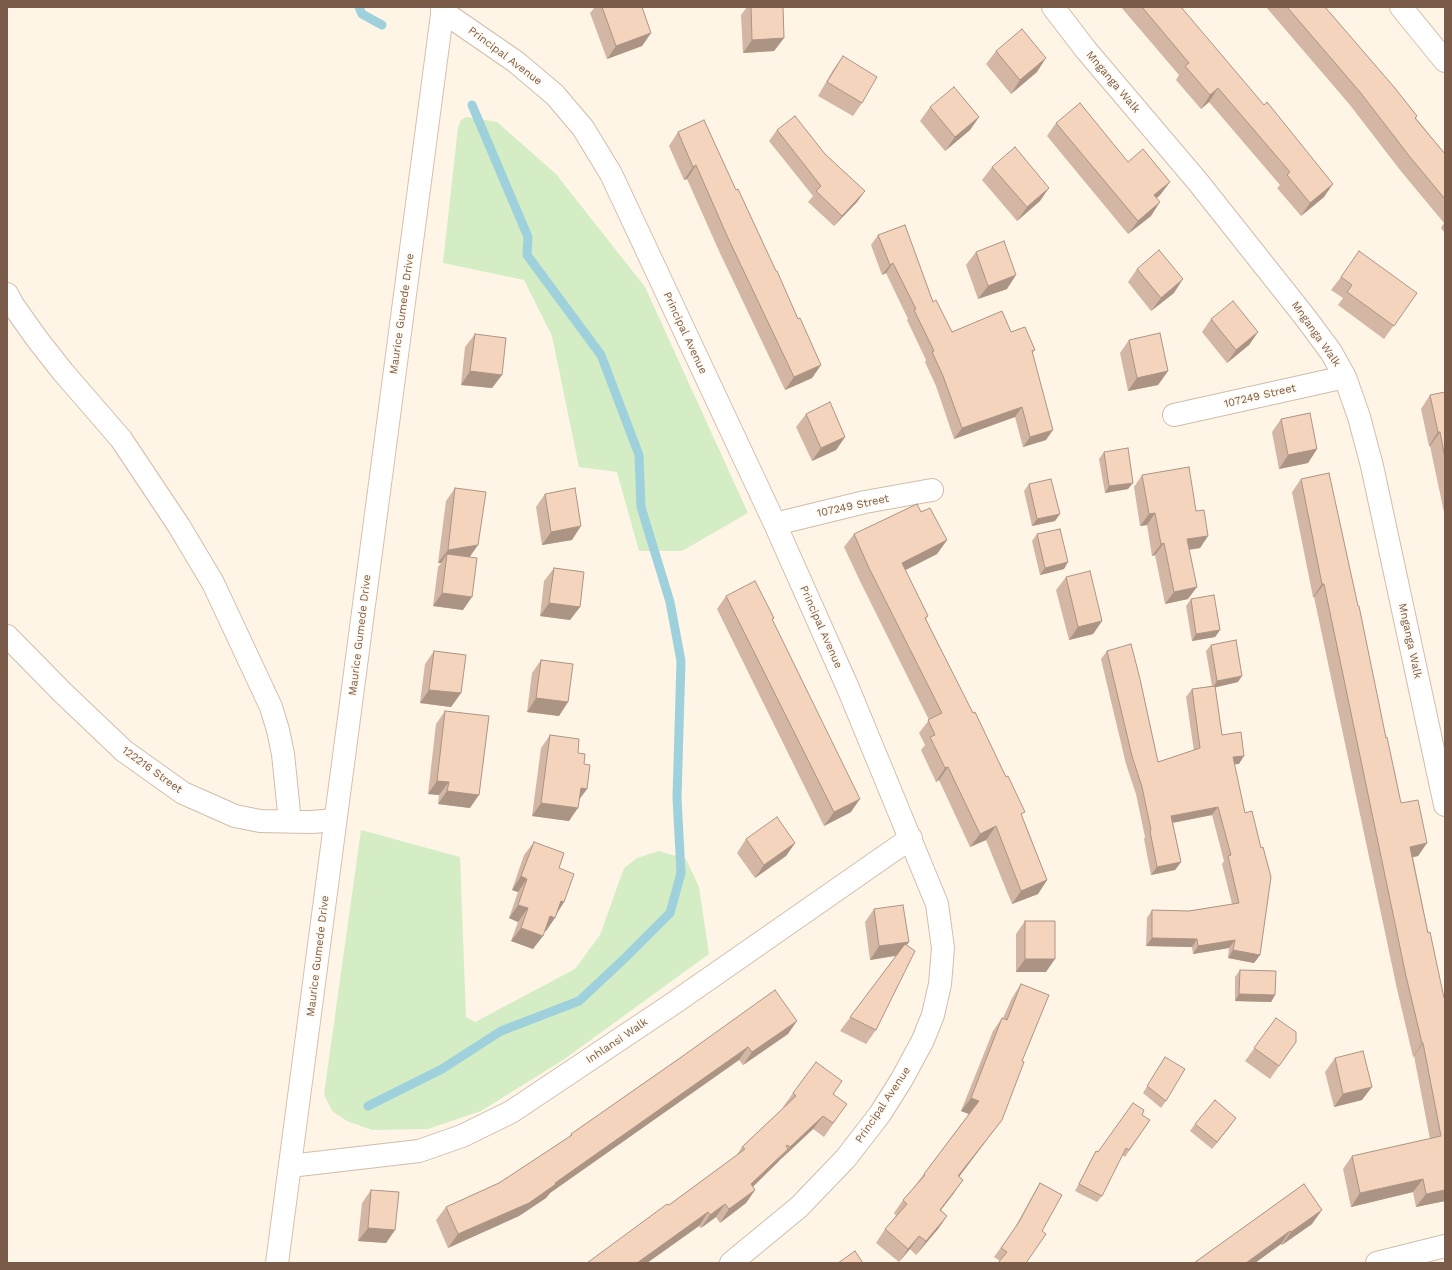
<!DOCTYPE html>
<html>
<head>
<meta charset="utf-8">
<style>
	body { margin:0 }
	#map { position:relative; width:1452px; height:1270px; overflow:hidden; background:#fef5e7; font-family:"Work Sans",sans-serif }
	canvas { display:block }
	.frame { position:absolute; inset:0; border:8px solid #7a5b49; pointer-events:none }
</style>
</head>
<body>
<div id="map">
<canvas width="1452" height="1270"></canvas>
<div class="frame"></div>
</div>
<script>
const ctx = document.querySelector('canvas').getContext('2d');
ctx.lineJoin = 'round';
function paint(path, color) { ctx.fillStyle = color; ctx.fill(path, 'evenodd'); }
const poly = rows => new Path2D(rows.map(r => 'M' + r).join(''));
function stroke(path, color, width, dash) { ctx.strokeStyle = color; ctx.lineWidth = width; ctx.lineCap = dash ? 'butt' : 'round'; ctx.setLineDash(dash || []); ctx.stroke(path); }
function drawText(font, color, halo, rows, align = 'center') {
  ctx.font = font + ' "Work Sans",sans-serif'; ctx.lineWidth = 3; ctx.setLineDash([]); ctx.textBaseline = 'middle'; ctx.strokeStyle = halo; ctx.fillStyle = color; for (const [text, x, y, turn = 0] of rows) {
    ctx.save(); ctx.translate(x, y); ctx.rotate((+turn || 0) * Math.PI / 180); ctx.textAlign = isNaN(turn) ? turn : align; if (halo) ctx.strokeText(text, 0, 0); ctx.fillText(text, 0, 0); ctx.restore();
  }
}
paint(poly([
	[466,117,497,122,556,174,645,287,748,513,682,551,639,551,617,472,579,467,552,336,524,280,443,263,458,127,461,120],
	[361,830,460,857,466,1017,475,1022,575,969,600,935,624,868,637,858,659,851,686,859,699,887,709,954,563,1060,481,1111,428,1129,372,1130,347,1121,332,1111,324,1094]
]), '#d4edc4');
stroke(poly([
	[359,7,362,14,382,25],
	[368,1106,442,1069,501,1031,579,1001,624,959,670,913,681,873,677,798,681,661,670,602,641,507,639,455,601,355,527,255,528,237,472,105]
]), '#9fd1dc', 9);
const street = poly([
	[1053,7,1086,50,1198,182,1305,317,1331,352,1345,377,1359,417,1372,466,1445,805],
	[442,11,516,62,555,95,583,128,611,174,775,524,848,688,937,904,943,948,940,984,933,1015,923,1040,902,1079,880,1114,846,1158,799,1207,731,1263],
	[7,294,13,305,37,339,63,372,121,439,179,526,213,583,271,707,278,730,283,754,290,822],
	[1174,415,1345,377],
	[775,524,865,502,932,490],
	[7,636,62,692,124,751,183,793,235,816,260,821,312,822,335,820],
	[290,1166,419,1151,462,1136,511,1112,674,1003,911,838],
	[1377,1263,1445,1246]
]);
const secondary = poly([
	[1401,7,1445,61],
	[277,1263,443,7]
]);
stroke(street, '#d1bdab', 24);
stroke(secondary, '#d7bfab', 24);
stroke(street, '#fff', 22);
stroke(secondary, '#fff', 22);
paint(poly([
	[595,7,642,7,651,33,642,46,607,59,590,13],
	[747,7,783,7,784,38,774,51,743,53,741,15],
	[1121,7,1181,7,1324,197,1301,216,1277,188,1280,185,1209,102,1201,109,1176,80,1179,75],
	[1266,7,1325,7,1417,116,1416,118,1445,154,1445,233,1441,228,1444,223,1400,170,1350,105],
	[996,51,1037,72,1011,94,986,64],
	[843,56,862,103,853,116,818,96,833,70],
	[930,107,979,117,970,130,945,151,920,121],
	[1056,123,1128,162,1170,182,1160,195,1157,198,1151,216,1128,234,1047,136],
	[777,130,825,154,865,191,857,202,834,226,808,202,813,196,769,141],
	[678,132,736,190,798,319,821,365,812,378,785,390,719,251,687,179,684,180,669,146],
	[992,167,1040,201,1017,221,982,180],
	[878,235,933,302,952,332,1011,332,1035,350,1032,353,1046,440,1023,447,1015,417,954,439,936,386,925,362,926,360,907,320,908,319,886,273,882,275,871,245],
	[976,252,1007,289,978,299,966,265],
	[1137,269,1174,293,1151,311,1128,282],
	[1341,277,1417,293,1384,339,1338,305,1343,298,1331,290],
	[1211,319,1258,332,1249,345,1227,363,1202,332],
	[475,334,502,375,492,388,461,385,465,347],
	[1129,340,1168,371,1158,385,1128,391,1120,353],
	[1445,392,1445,517,1430,446,1429,446,1421,409,1430,395],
	[806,414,845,437,836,450,812,461,796,427],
	[1281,419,1317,449,1308,463,1279,469,1272,432],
	[1104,452,1128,489,1105,493,1099,459],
	[1142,475,1196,511,1208,536,1200,548,1189,550,1188,599,1165,604,1155,555,1152,556,1147,525,1140,526,1134,487],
	[1301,479,1386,738,1401,803,1427,843,1418,856,1413,857,1428,933,1430,932,1445,1201,1416,1207,1413,1192,1351,1207,1343,1169,1352,1156,1430,1139,1414,1056,1413,1057,1397,989,1314,597,1313,597,1292,492],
	[1029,484,1055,521,1032,526,1024,491],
	[455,488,470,557,463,610,433,606,438,567,441,563,438,563,446,501],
	[545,494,572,540,542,545,536,507],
	[921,512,947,540,937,554,905,570,928,616,926,619,1022,816,1047,880,1038,894,1012,904,986,840,970,847,939,780,936,782,921,750,925,745,919,733,929,720,860,581,844,547,854,534],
	[1037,534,1064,569,1040,575,1032,541],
	[554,568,580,607,570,620,540,616,544,581],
	[1066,577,1102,621,1093,634,1069,640,1056,590],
	[726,596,774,618,772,620,851,812,824,826,717,609],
	[1191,599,1220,630,1215,637,1192,641,1186,606],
	[1211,645,1238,682,1215,687,1222,735,1239,764,1234,764,1260,955,1254,963,1228,958,1229,948,1193,954,1192,947,1146,946,1147,918,1152,910,1189,911,1232,904,1222,864,1224,861,1212,815,1173,823,1181,862,1175,870,1151,875,1144,839,1145,837,1136,794,1126,764,1101,659,1107,651,1158,762,1194,751,1186,697,1192,689,1212,686,1206,651],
	[434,651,461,693,451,707,420,703,425,664],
	[541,660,568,702,559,716,527,712,532,673],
	[445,711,470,808,438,804,439,795,428,794,436,724],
	[550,735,578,753,584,764,587,789,579,800,569,821,532,816,541,748],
	[746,839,795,843,786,856,755,878,737,853],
	[534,842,559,868,564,902,558,912,546,931,544,931,533,949,511,941,518,922,509,918,518,892,512,890,524,855],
	[874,909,909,942,906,945,876,1030,866,1044,840,1031,896,956,870,960,865,922],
	[1025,921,1046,972,1016,972,1016,934],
	[1240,970,1275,995,1271,1002,1235,1001,1235,977],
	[1021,984,1022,1061,1002,1120,992,1133,959,1177,954,1193,941,1210,947,1216,938,1229,916,1255,910,1249,899,1262,876,1243,885,1229,896,1216,894,1213,903,1200,914,1187,969,1114,961,1111,993,1031,1002,1018,1003,1018,1012,998],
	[1276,1018,1296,1042,1270,1079,1245,1061],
	[788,1034,743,1065,739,1060,550,1193,546,1198,519,1216,448,1248,436,1220,446,1207,499,1183,569,1137,571,1134,680,1058],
	[1165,1057,1166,1101,1161,1108,1143,1093],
	[1335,1058,1362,1100,1334,1107,1325,1072],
	[842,1081,833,1094,838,1117,824,1137,813,1129,780,1160,753,1187,755,1190,746,1203,720,1223,716,1217,701,1228,699,1226,647,1263,587,1263,669,1205,736,1156,742,1147,784,1107,783,1107,793,1093],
	[1142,1115,1150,1120,1125,1157,1122,1155,1102,1196,1097,1202,1075,1191,1092,1158,1096,1151,1098,1152],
	[1195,1124,1231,1125,1212,1149,1190,1131],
	[1040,1183,1062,1195,1000,1261,994,1257,1013,1231,1034,1193],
	[1304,1184,1312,1224,1282,1245,1281,1244,1255,1263,1194,1263],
	[371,1190,395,1230,386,1243,358,1241,362,1203]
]), '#d3b6a3');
paint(poly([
	[651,33,642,46,607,59,616,46],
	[784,38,774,51,743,53,752,40],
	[1046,58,1037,72,1011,94,1020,80],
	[1218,88,1209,102,1201,109,1210,95],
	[979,117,970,130,945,151,955,137],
	[696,165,687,179,684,180,693,167],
	[1170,182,1160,195,1145,208,1154,195],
	[1333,184,1324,197,1301,216,1310,203],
	[1049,188,1040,201,1017,221,1027,207],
	[865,191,857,202,834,226,842,216],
	[1160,202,1151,216,1128,234,1138,221],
	[893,263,886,273,882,275,890,265],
	[1016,275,1007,289,978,299,988,286],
	[1183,279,1174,293,1151,311,1161,298],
	[1258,332,1249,345,1227,363,1236,350],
	[821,365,812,378,785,390,794,377],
	[470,371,502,375,492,388,461,385],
	[1168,371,1158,385,1128,391,1137,378],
	[1022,407,1015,417,954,439,962,428],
	[1053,430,1046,440,1023,447,1030,437],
	[1438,432,1440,432,1430,446,1429,446],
	[845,437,836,450,812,461,821,448],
	[1317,449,1308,463,1279,469,1288,455],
	[1133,483,1128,489,1105,493,1109,486],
	[1155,513,1147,525,1140,526,1149,514],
	[1060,514,1055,521,1032,526,1037,519],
	[581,526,572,540,542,545,551,532],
	[1208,536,1200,548,1179,551,1187,539],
	[947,540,937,554,892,577,902,563],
	[1164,543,1155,555,1152,556,1161,544],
	[478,545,469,558,447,554,441,563,438,563,448,550],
	[1068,562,1064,569,1040,575,1045,568],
	[1322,584,1324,584,1314,597,1313,597],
	[1197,587,1188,599,1165,604,1174,592],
	[442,593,472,597,463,610,433,606],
	[549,603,580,607,570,620,540,616],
	[1102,621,1093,634,1069,640,1078,627],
	[1220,630,1215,637,1192,641,1196,634],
	[1242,676,1238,682,1213,688,1217,681],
	[429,690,461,693,451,707,420,703],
	[536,698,568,702,559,716,527,712],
	[1244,756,1239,764,1227,765,1233,757],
	[948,767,939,780,936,782,945,768],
	[437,781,449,782,439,795,428,794],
	[581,788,587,789,577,802],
	[447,791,479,795,470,808,438,804],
	[860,799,851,812,824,826,834,812],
	[541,803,578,808,569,821,532,816],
	[1218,807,1212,815,1166,824,1171,816],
	[996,826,986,840,970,847,980,834],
	[795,843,786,856,755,878,764,865],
	[1427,843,1418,856,1401,860,1410,847],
	[1181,862,1175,870,1151,875,1157,867],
	[521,876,527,879,518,892,512,890],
	[1047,880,1038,894,1012,904,1021,891],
	[561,901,564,902,555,916],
	[518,905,528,908,518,922,509,918],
	[550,916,555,918,546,931,540,930],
	[521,928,543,936,533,949,511,941],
	[1152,938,1197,939,1192,947,1146,946],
	[1235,940,1229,948,1193,954,1198,946],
	[909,942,899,955,870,960,879,946],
	[1233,950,1260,955,1254,963,1228,958],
	[1025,959,1055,959,1046,972,1016,972],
	[1239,994,1275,995,1271,1002,1235,1001],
	[797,1021,788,1034,743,1065,752,1052],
	[1422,1043,1423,1043,1414,1056,1413,1057],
	[748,1047,739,1060,550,1193,546,1198,519,1216,448,1248,458,1234,555,1183],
	[1372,1087,1362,1100,1334,1107,1343,1094],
	[971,1098,979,1101,969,1114,961,1111],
	[823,1116,813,1129,780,1160,790,1147],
	[1236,1118,1231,1125,1212,1149,1217,1142],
	[1002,1120,992,1133,949,1190,958,1176],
	[788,1149,778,1162,741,1198,751,1184],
	[1423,1179,1413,1192,1351,1207,1360,1193],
	[963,1180,954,1193,931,1223,940,1210],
	[755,1190,746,1203,720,1223,729,1209],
	[1445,1190,1445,1201,1416,1207,1426,1194],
	[725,1204,716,1217,701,1228,710,1215],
	[1322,1210,1312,1224,1282,1245,1291,1232],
	[708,1212,699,1226,647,1263,637,1263],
	[947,1216,938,1229,916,1255,926,1241],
	[368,1228,395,1230,386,1243,358,1241],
	[1290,1231,1281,1244,1255,1263,1246,1263],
	[919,1236,910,1249,899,1262,908,1249]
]), '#ac9484');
const building = poly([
	[602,7,642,7,651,33,616,46,602,7],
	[751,7,783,7,784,38,752,40,751,7],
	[1142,7,1181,7,1264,105,1267,102,1333,184,1310,203,1287,175,1290,172,1218,88,1210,95,1185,66,1189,63,1142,7],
	[1287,7,1325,7,1394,87,1417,116,1415,118,1445,154,1445,199,1410,157,1360,92,1287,7],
	[1022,29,1046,58,1020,80,996,51,1022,29],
	[843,56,877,77,862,103,827,82,843,56],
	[954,87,979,117,955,137,930,107,954,87],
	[1080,103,1128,162,1143,149,1170,182,1154,195,1160,202,1138,221,1056,123,1080,103],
	[795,116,825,154,865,191,842,216,816,191,821,186,777,130,795,116],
	[704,120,736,190,738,189,776,271,777,271,798,319,800,318,821,365,794,377,728,238,696,165,693,167,678,132,704,120],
	[1015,147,1049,188,1027,207,992,167,1015,147],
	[905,225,933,302,936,300,952,332,1002,311,1011,332,1025,327,1035,350,1032,351,1053,430,1030,437,1022,407,962,428,943,376,932,352,934,351,914,310,916,309,893,263,890,265,878,235,905,225],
	[1004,241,1016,275,988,286,976,252,1004,241],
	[1159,250,1183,279,1161,298,1137,269,1159,250],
	[1359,251,1417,293,1394,326,1347,292,1352,285,1341,277,1359,251],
	[1233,301,1258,332,1236,350,1211,319,1233,301],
	[1160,333,1168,371,1137,378,1129,340,1160,333],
	[475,334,506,338,502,375,470,371,475,334],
	[1445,392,1445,458,1440,432,1438,432,1430,395,1445,392],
	[830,402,845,437,821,448,806,414,830,402],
	[1310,413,1317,449,1288,455,1281,419,1310,413],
	[1128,448,1133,483,1109,486,1104,452,1128,448],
	[1189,467,1196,511,1204,510,1208,536,1187,539,1197,587,1174,592,1164,543,1161,544,1155,513,1149,514,1142,475,1189,467],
	[1329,473,1358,606,1359,606,1386,738,1387,737,1401,803,1418,800,1427,843,1410,847,1428,933,1430,932,1444,998,1445,998,1445,1190,1426,1194,1423,1179,1360,1193,1352,1156,1441,1136,1423,1043,1422,1043,1406,976,1324,584,1322,584,1301,479,1329,473],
	[1051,479,1060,514,1037,519,1029,484,1051,479],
	[455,488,486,492,478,545,448,550,455,488],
	[575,488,581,526,551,532,545,494,575,488],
	[917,504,921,512,930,508,947,540,902,563,928,616,925,618,973,713,975,712,1006,777,1008,776,1025,812,1021,814,1047,880,1021,891,996,826,980,834,948,767,945,768,930,737,935,735,928,720,942,713,869,568,854,534,917,504],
	[1060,529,1068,562,1045,568,1037,534,1060,529],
	[447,554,477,558,472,597,442,593,447,554],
	[554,568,584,572,580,607,549,603,554,568],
	[1090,571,1102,621,1078,627,1066,577,1090,571],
	[755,581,774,618,772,619,860,799,834,812,726,596,755,581],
	[1214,595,1220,630,1196,634,1191,599,1214,595],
	[1236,640,1242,676,1217,681,1211,645,1236,640],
	[1131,644,1140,679,1158,762,1200,748,1192,689,1215,686,1222,735,1241,732,1244,756,1233,757,1245,813,1252,811,1261,848,1263,847,1271,877,1260,955,1233,950,1235,940,1198,946,1197,939,1152,938,1152,910,1189,911,1239,903,1228,856,1231,855,1218,807,1171,816,1181,862,1157,867,1150,831,1151,830,1142,787,1132,756,1107,651,1131,644],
	[434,651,466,655,461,693,429,690,434,651],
	[541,660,573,664,568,702,536,698,541,660],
	[445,711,489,716,479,795,447,791,449,782,437,781,445,711],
	[550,735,579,739,578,753,585,754,584,764,590,765,587,789,581,788,578,808,541,803,550,735],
	[777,817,795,843,764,865,746,839,777,817],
	[534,842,564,853,559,868,574,874,564,902,561,901,555,918,550,916,543,936,521,928,528,908,518,905,527,879,521,876,534,842],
	[903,905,909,942,879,946,874,909,903,905],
	[1025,921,1055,921,1055,959,1025,959,1025,921],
	[905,944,915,951,876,1030,850,1017,905,944],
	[1240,970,1276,971,1275,995,1239,994,1240,970],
	[1021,984,1049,995,1022,1061,1024,1062,1002,1120,958,1176,963,1180,940,1210,947,1216,926,1241,919,1236,908,1249,885,1229,907,1204,903,1200,925,1175,924,1174,979,1101,971,1098,1002,1018,1007,1020,1021,984],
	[775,990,797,1021,752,1052,748,1047,555,1183,556,1184,529,1203,458,1234,446,1207,499,1183,572,1135,571,1134,680,1058,775,990],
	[1276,1018,1296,1032,1296,1042,1279,1066,1254,1048,1276,1018],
	[1363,1051,1372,1087,1343,1094,1335,1058,1363,1051],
	[1165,1057,1185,1069,1166,1101,1147,1086,1165,1057],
	[816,1062,842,1081,833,1094,847,1104,833,1123,823,1116,790,1147,787,1145,786,1146,788,1149,751,1184,755,1190,729,1209,725,1204,710,1215,708,1212,637,1263,587,1263,667,1204,669,1205,745,1149,742,1147,796,1096,793,1093,816,1062],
	[1215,1100,1236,1118,1217,1142,1195,1124,1215,1100],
	[1133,1103,1144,1110,1142,1115,1150,1120,1129,1150,1126,1148,1102,1196,1079,1184,1096,1151,1098,1152,1133,1103],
	[1040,1183,1062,1195,1042,1231,1046,1234,1026,1263,998,1263,1007,1252,1001,1248,1019,1222,1040,1183],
	[1304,1184,1322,1210,1291,1232,1290,1231,1246,1263,1194,1263,1304,1184],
	[371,1190,399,1192,395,1230,368,1228,371,1190],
	[855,1251,863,1263,838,1263,855,1251]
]);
paint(building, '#f5d4bd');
stroke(building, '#ac9484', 1);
drawText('11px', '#7a5b49', '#fff9ef', [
	["Principal Avenue",505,56,37],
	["Mnganga Walk",1113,82,50],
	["Maurice Gumede Drive",402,314,-82],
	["Principal Avenue",685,333,65],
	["Mnganga Walk",1316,334,55],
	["107249 Street",1260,396,-13],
	["107249 Street",853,506,-12],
	["Principal Avenue",821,627,66],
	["Maurice Gumede Drive",360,635,-83],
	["Mnganga Walk",1410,641,78],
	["122216 Street",152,770,36],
	["Maurice Gumede Drive",318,956,-83],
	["Inhlansi Walk",617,1041,-34],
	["Principal Avenue",883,1105,-56]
]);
</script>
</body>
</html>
